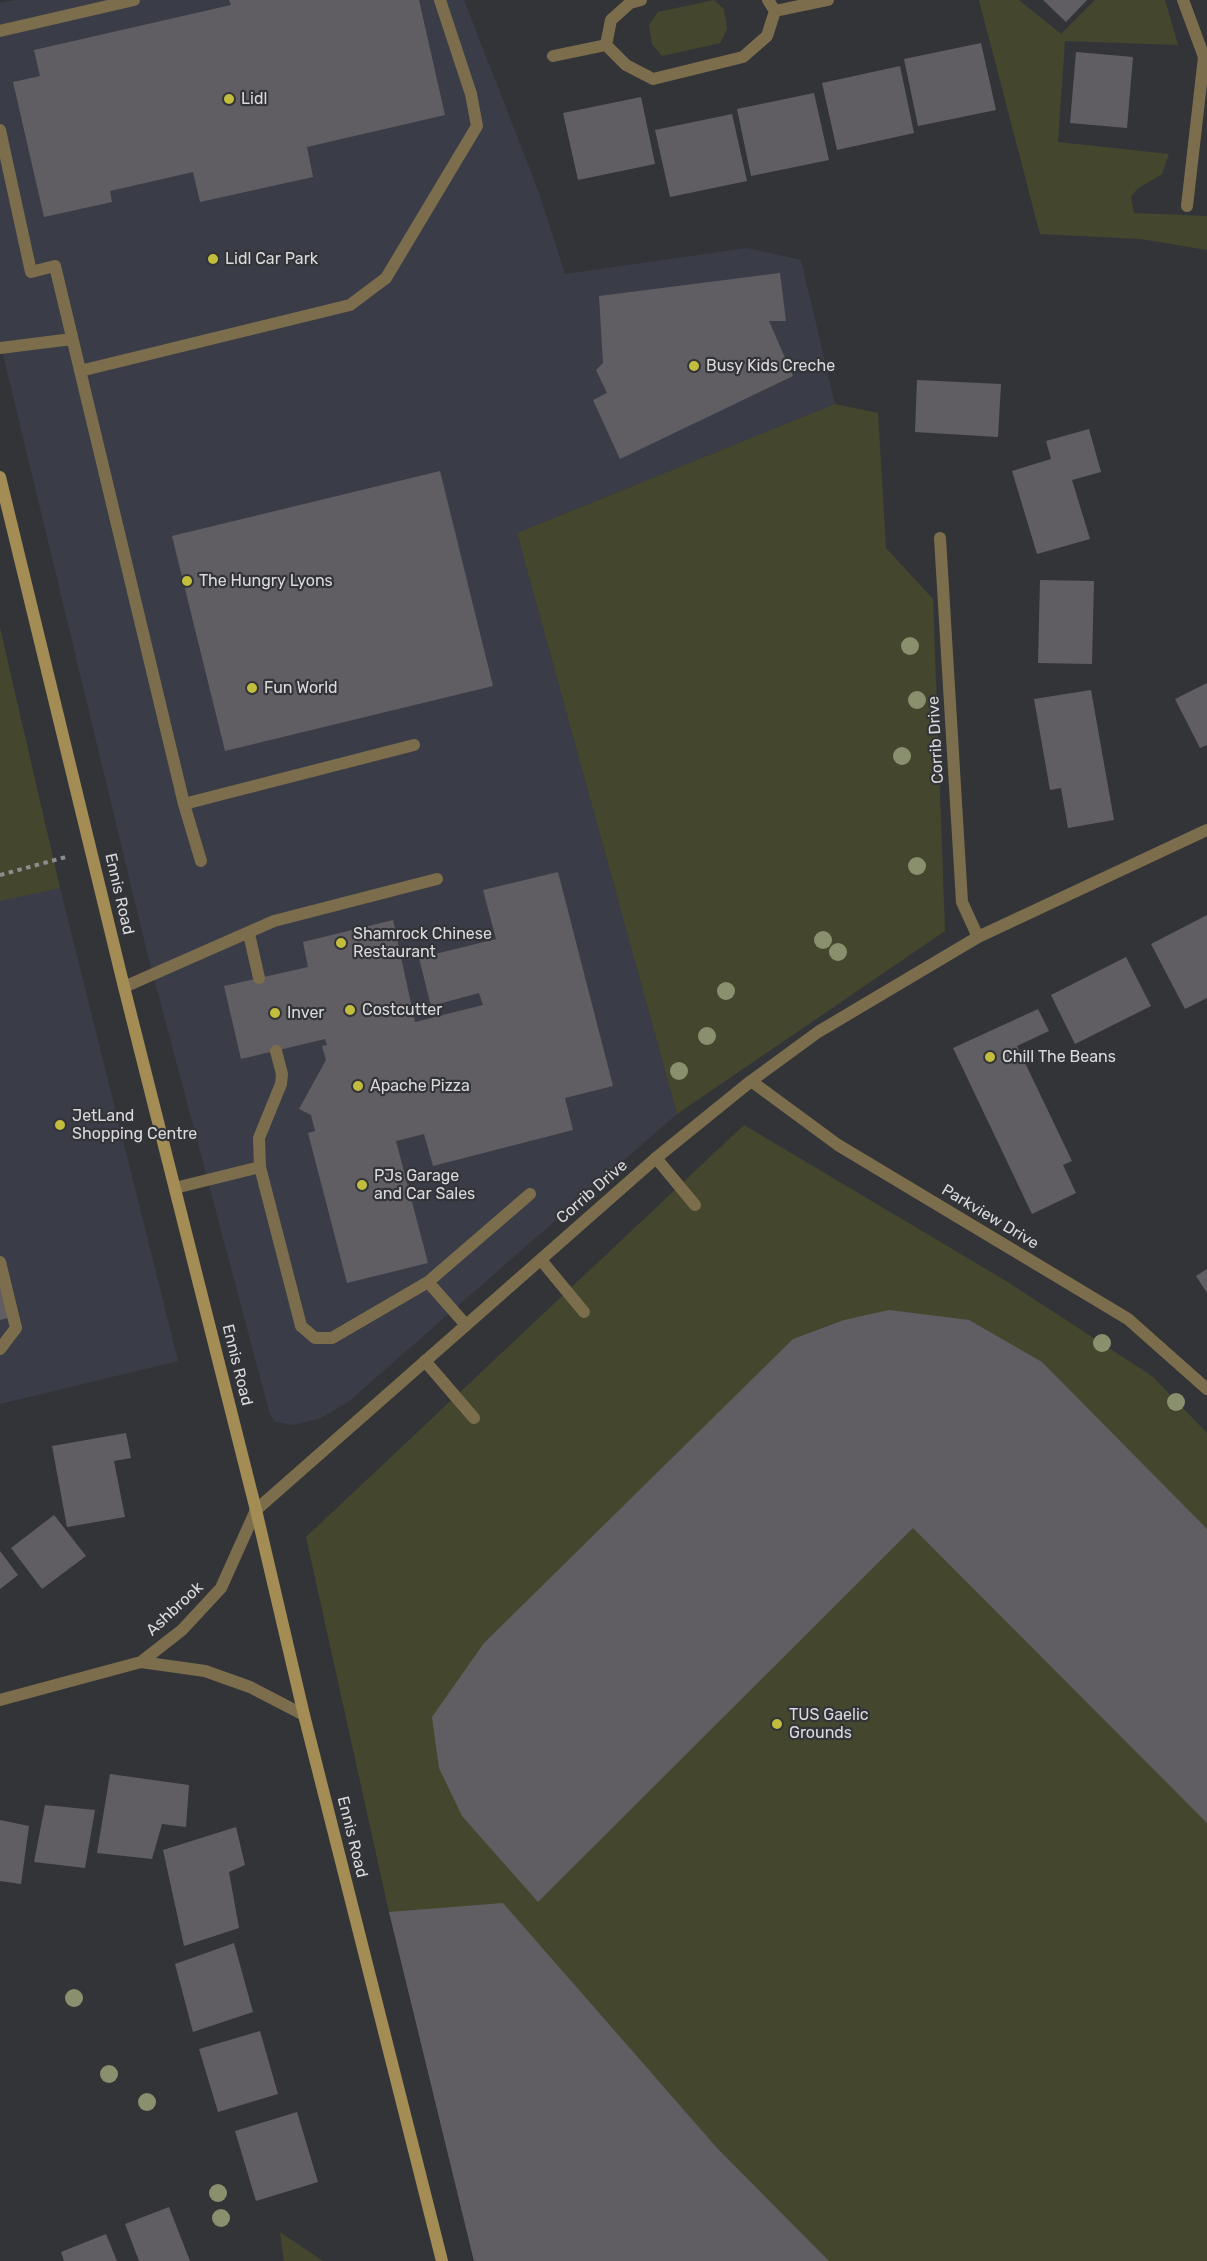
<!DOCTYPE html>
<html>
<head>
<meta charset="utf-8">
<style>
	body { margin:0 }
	canvas { display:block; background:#333438 }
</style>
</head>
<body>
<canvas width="1207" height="2261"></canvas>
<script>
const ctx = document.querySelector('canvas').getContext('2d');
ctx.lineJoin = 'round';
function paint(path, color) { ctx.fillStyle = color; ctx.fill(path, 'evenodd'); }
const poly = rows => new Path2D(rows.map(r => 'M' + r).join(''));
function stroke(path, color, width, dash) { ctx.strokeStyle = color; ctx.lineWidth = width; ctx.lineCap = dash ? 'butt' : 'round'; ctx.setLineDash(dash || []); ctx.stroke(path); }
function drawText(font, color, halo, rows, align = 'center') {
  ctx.font = font + ' Rubik,sans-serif'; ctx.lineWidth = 4.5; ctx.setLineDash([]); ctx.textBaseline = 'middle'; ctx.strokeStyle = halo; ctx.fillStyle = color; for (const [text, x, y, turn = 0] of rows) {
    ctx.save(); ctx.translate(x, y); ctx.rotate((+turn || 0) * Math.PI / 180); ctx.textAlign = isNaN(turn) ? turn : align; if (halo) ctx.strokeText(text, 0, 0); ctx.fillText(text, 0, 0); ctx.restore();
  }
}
paint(poly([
	[15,0,464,0,538,190,565,274,747,248,801,260,835,404,517,533,677,1114,348,1402,321,1418,293,1425,275,1422,269,1411,146,948,0,342,0,3],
	[0,628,60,888,178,1361,0,1404]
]), '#3a3d47');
paint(poly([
	[714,0,724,9,727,29,720,43,662,56,652,44,649,25,658,12],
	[979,0,1019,0,1061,34,1095,0,1165,0,1178,45,1065,41,1058,142,1169,154,1162,174,1137,189,1131,197,1134,213,1207,216,1207,250,1141,239,1040,234],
	[835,404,878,413,886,548,933,599,945,931,677,1114,517,533],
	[0,628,60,888,0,901],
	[744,1125,1006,1281,1152,1376,1207,1433,1207,2261,474,2261,389,1912,306,1537],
	[280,2232,323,2261,284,2261]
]), '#44472d');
paint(poly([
	[229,0,419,0,445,115,307,147,313,177,200,202,193,172,110,191,112,202,44,217,13,82,40,76,34,50,231,5],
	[1043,0,1087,0,1066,22],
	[981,43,996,110,918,126,904,59],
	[1076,52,1133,57,1127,128,1070,123],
	[900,66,914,133,837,150,822,83],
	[814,93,829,160,751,176,737,109],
	[641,97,655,164,578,180,563,113],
	[732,114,747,181,670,197,655,130],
	[780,273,786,321,769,321,793,376,620,459,593,400,607,393,596,370,603,363,599,296],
	[917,380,1001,384,998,437,915,432],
	[1089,429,1101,472,1072,480,1090,539,1037,554,1012,471,1051,459,1046,441],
	[440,471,493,686,225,751,172,536],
	[1040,580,1094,581,1092,664,1038,663],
	[1207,683,1207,745,1200,748,1175,699],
	[1091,690,1114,820,1068,828,1061,788,1050,790,1034,699],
	[558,872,613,1086,565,1098,573,1130,433,1166,424,1134,396,1141,428,1263,347,1283,308,1133,315,1131,311,1115,299,1109,326,1060,322,1046,327,1045,325,1039,241,1059,224,986,308,967,303,942,393,920,415,1022,483,1005,479,993,431,1006,419,958,496,939,483,890],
	[1207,915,1207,998,1185,1009,1151,944],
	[1126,957,1151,1006,1075,1044,1051,995],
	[1038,1009,1049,1031,1017,1046,1072,1161,1063,1165,1076,1193,1032,1214,953,1048],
	[1207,1269,1207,1293,1196,1276],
	[0,1285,9,1318,0,1320],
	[889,1310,969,1320,1042,1362,1207,1529,1207,1823,913,1528,538,1902,462,1816,439,1768,432,1717,484,1643,793,1339,844,1320],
	[126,1433,131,1458,114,1461,125,1517,67,1527,52,1446],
	[54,1515,86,1556,42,1589,11,1548],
	[0,1551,18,1575,0,1589],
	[110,1774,189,1785,186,1827,162,1824,152,1859,97,1853],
	[45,1805,95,1810,85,1868,34,1862],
	[0,1820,29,1826,21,1884,0,1881],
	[236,1827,245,1865,229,1872,239,1928,184,1946,163,1850],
	[503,1903,717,2148,829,2261,474,2261,389,1912],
	[234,1943,253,2012,193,2032,175,1964],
	[260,2031,278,2094,218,2112,199,2049],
	[297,2112,318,2182,256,2201,235,2131],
	[169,2207,190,2261,139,2261,125,2224],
	[106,2234,117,2261,64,2261,61,2252]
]), '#605e62');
stroke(poly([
	[0,875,66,857]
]), '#8c8c90', 4, [4.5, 4.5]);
stroke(poly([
	[0,31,134,0],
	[0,130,31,272,55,266,184,804,201,861],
	[0,348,72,339],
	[80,371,350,305,386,278,477,126,471,94,440,0],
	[184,804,414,745],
	[249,934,259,978],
	[124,987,274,921,437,879],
	[656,1158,695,1205],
	[260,1167,259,1138,281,1084,282,1074,276,1051],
	[175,1188,260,1167,301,1326,315,1338,332,1338,428,1282,530,1194],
	[541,1260,584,1312],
	[0,1262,16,1328,0,1349],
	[428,1282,466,1325],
	[425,1361,474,1418]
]), '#7c6e4c', 12);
stroke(poly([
	[1183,0,1204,57,1187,206],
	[775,11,828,0],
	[606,45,626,65,653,79,743,57,767,36,775,11,768,0],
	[606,45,611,20,630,3,641,0],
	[553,56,606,45],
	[940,538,962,902,978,937],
	[751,1081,838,1145,1128,1319,1207,1389],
	[141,1662,205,1671,250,1687,304,1715],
	[0,1700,141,1662,182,1630,221,1588,256,1510,656,1158,751,1081,818,1032,978,937,1207,830]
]), '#7c6e4c', 12);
stroke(poly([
	[0,477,124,987,256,1510,304,1715,442,2261]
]), '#a48d55', 12);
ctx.fillStyle = '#8a8f6d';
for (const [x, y] of [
	[910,646],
	[917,700],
	[902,756],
	[917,866],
	[823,940],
	[838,952],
	[726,991],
	[707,1036],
	[679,1071],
	[1102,1343],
	[1176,1402],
	[74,1998],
	[109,2074],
	[147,2102],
	[218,2193],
	[221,2218]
]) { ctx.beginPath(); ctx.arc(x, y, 9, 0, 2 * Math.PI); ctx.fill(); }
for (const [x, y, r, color] of [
	[229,99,6,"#c3bd3e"],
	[213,259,6,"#c3bd3e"],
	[694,366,6,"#c3bd3e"],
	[187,581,6,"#c3bd3e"],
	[252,688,6,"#c3bd3e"],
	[341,943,6,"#c3bd3e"],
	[350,1010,6,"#c3bd3e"],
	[275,1013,6,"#c3bd3e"],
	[990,1057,6,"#c3bd3e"],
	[358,1086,6,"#c3bd3e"],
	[60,1125,6,"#c3bd3e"],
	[362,1185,6,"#c3bd3e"],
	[777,1724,6,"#c3bd3e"]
]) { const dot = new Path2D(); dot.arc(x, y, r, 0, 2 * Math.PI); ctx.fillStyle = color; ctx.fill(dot); stroke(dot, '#333438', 2); }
drawText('16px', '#dadadd', '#333438', [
	["Lidl",241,99],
	["Lidl Car Park",225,259],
	["Busy Kids Creche",706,366],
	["The Hungry Lyons",199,581],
	["Fun World",264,688],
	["Shamrock Chinese",353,934],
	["Restaurant",353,952],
	["Costcutter",362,1010],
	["Inver",287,1013],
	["Chill The Beans",1002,1057],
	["Apache Pizza",370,1086],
	["JetLand",72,1116],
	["Shopping Centre",72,1134],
	["PJs Garage",374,1176],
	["and Car Sales",374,1194],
	["TUS Gaelic",789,1715],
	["Grounds",789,1733]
], 'left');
drawText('16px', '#dadadd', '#333438', [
	["Corrib Drive",936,740,-93],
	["Ennis Road",119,894,77],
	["Corrib Drive",592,1192,-41],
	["Parkview Drive",990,1217,31],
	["Ennis Road",237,1365,76],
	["Ashbrook",175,1609,-43],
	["Ennis Road",352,1837,76]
]);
</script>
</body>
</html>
